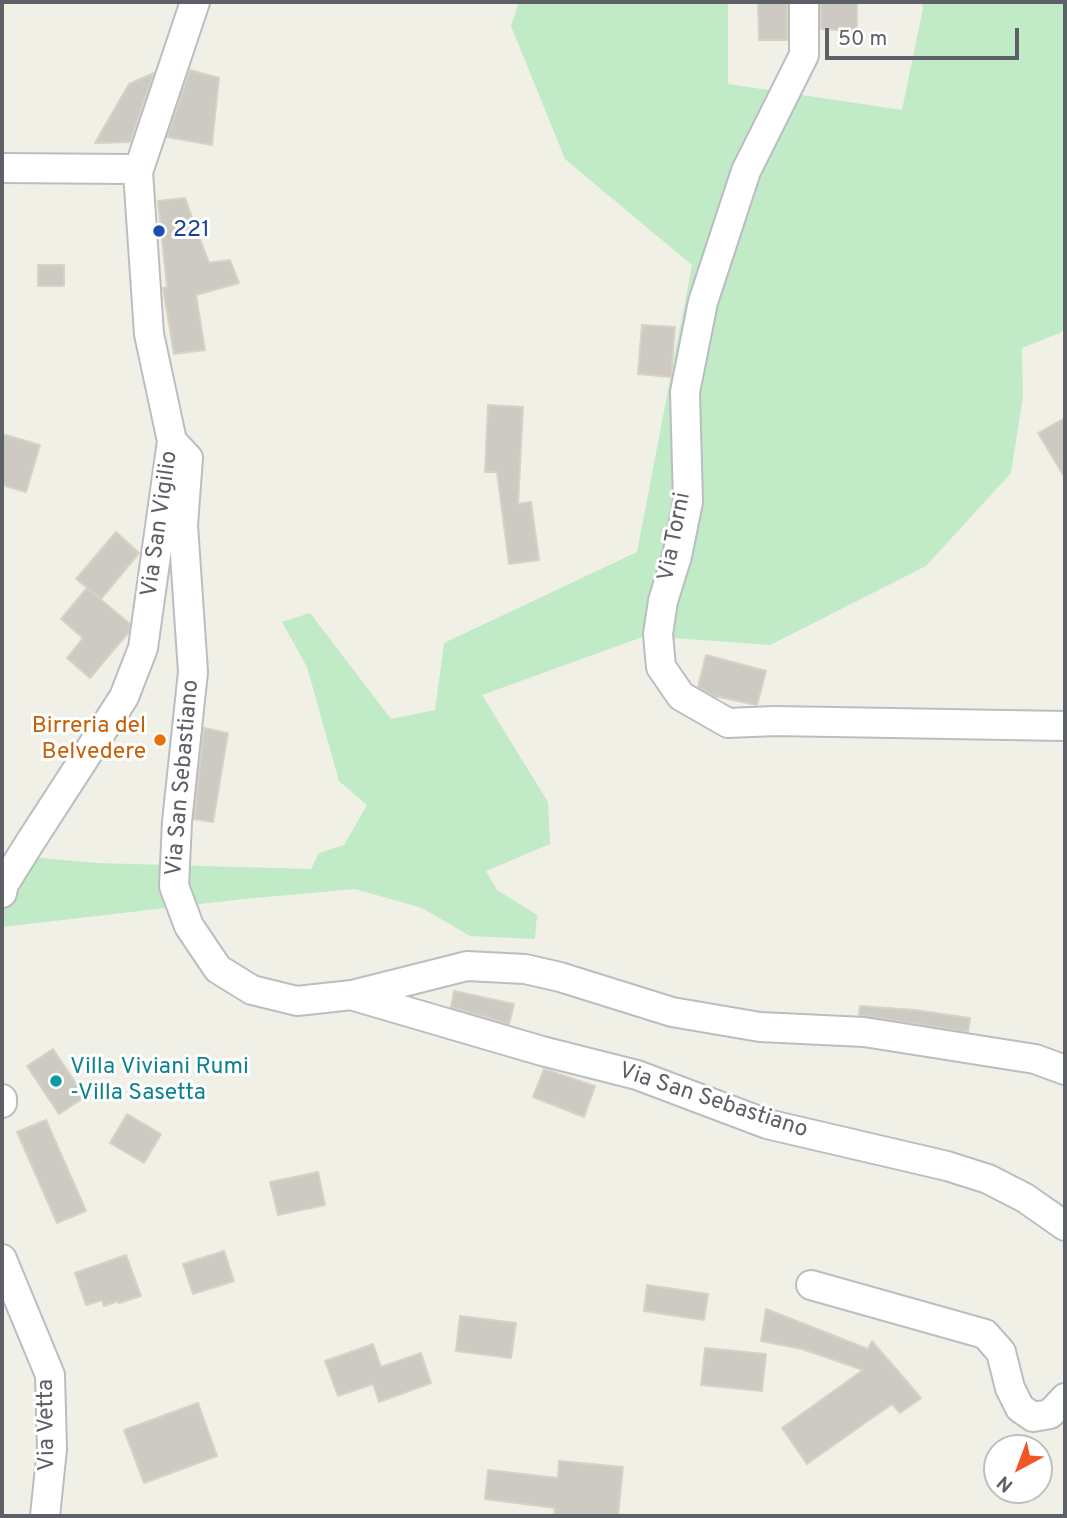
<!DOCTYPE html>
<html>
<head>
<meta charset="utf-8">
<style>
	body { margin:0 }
	#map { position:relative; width:1067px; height:1518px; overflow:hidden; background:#f1f0e6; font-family:Overpass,sans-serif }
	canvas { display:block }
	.frame { position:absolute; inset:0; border:4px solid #5d6067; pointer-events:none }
	.north { position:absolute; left:983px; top:1434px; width:70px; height:70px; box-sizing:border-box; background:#fff; border:2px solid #bebfc2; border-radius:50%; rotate:221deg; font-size:19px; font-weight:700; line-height:28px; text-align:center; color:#5d6067 }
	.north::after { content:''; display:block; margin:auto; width:24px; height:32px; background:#f55427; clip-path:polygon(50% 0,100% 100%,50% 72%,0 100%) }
	.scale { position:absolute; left:825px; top:28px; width:194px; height:32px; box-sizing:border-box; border:4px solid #5d6067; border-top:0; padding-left:9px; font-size:21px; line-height:24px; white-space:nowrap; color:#5d6067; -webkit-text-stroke:5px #fff; paint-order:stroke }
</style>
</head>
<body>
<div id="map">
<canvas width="1067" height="1518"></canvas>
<div class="frame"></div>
<div class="north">N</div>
<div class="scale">50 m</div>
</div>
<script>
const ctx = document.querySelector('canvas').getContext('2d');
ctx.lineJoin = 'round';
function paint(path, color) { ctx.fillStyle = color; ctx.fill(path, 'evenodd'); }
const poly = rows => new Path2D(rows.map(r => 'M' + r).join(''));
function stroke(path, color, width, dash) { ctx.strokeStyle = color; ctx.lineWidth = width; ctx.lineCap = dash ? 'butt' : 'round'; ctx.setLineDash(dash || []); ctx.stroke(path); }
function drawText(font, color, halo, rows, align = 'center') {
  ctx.font = font + ' Overpass,sans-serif'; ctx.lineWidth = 6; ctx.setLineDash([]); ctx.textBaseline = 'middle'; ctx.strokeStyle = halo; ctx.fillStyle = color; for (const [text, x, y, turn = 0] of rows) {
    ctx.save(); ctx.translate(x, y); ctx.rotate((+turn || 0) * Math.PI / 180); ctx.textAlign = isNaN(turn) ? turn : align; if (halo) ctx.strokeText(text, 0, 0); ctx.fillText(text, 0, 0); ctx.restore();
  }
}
paint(poly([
	[519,2,728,2,728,84,902,110,923,8,921,2,1065,2,1065,328,1060,333,1022,348,1023,396,1011,473,926,566,770,645,645,636,482,695,548,802,550,844,486,871,497,890,537,915,535,939,470,936,422,908,355,889,243,899,2,927,2,864,6,855,97,863,311,869,319,853,344,845,367,805,339,781,307,667,282,622,310,613,391,719,435,710,444,643,637,552,692,265,565,159,511,26]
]), '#c1eac6');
const building = poly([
	[758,2,787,2,787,40,759,40,758,2],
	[821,2,857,2,857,31,821,29,821,2],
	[190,70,219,78,212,145,167,137,190,70],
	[154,73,130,142,95,143,129,84,154,73],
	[185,198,209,263,230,260,239,283,196,295,205,350,174,354,163,288,167,287,158,201,185,198],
	[38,265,64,265,64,286,38,286,38,265],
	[642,325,675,327,671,377,638,374,642,325],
	[488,405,523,407,518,504,531,502,539,560,509,564,497,472,485,472,488,405],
	[1065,418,1065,478,1038,433,1065,418],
	[2,434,40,445,26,492,2,485,2,434],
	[116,532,139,553,101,599,76,579,116,532],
	[87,588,130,624,128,633,90,678,67,658,83,638,61,619,87,588],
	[706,655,766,671,757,705,714,696,698,687,706,655],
	[204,728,228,733,213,822,194,819,204,728],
	[454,991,514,1004,509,1024,451,1007,454,991],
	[860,1006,915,1010,970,1018,968,1032,859,1015,860,1006],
	[53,1049,85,1097,59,1114,27,1066,53,1049],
	[544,1069,595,1086,584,1117,533,1097,544,1069],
	[127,1114,161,1134,144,1163,110,1143,127,1114],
	[46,1120,86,1211,57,1223,17,1132,46,1120],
	[318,1172,325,1205,278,1215,270,1182,318,1172],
	[224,1251,234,1281,193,1294,183,1264,224,1251],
	[126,1255,141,1296,119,1303,118,1301,104,1306,102,1300,86,1305,75,1273,126,1255],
	[647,1285,708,1294,704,1320,644,1311,647,1285],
	[766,1309,868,1349,872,1341,921,1398,900,1413,892,1404,807,1464,782,1428,863,1370,802,1349,761,1341,766,1309],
	[460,1316,516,1323,511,1358,456,1351,460,1316],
	[373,1344,381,1367,421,1353,431,1383,379,1402,373,1384,338,1396,325,1361,373,1344],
	[705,1348,766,1354,762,1391,701,1385,705,1348],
	[198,1403,217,1456,144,1483,124,1430,198,1403],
	[559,1461,623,1467,618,1516,554,1516,555,1508,485,1499,488,1470,558,1478,559,1461]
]);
paint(building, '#cccac3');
stroke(building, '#d6d3c3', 2);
const minor = poly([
	[804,2,804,55,746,171,703,302,685,392,688,502,677,556,663,601,658,634,661,667,681,696,728,723,775,721,1065,726],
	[2,168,128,169,138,172],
	[172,441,188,458,183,525,193,672,177,822,174,886,189,926,218,969,252,990,297,1001,352,995,467,966,525,969,560,977,672,1012,760,1027,864,1032,1035,1059,1065,1070],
	[2,893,4,884,29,844,124,697,143,648,172,441,149,334,138,172,195,2],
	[354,996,542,1051,637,1075,767,1124,947,1166,988,1179,1025,1198,1065,1226],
	[2,1099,2,1103],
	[2,1259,50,1375,52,1449,45,1516],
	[811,1285,985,1334,1001,1352,1010,1388,1020,1408,1033,1417,1050,1414,1065,1398]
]);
stroke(minor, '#babdc2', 32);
stroke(minor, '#fff', 28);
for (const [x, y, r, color] of [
	[159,231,7,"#1a4fb4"],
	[160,740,7,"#e8710a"],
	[56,1081,7,"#0f9aa8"]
]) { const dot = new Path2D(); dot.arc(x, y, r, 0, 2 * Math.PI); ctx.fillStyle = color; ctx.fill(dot); stroke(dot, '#fff', 2.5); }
drawText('23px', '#164399', '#fff', [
	["221",173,231]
], 'left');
drawText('23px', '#5d6067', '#fff', [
	["Via San Vigilio",161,524,-82],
	["Via Torni",676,537,-79],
	["Via San Sebastiano",184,778,-85],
	["Via San Sebastiano",713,1102,18],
	["Via Vetta",48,1425,-91]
]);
drawText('23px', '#c56008', '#fff', [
	["Birreria del",146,727],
	["Belvedere",146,753]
], 'right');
drawText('23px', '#0d838f', '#fff', [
	["Villa Viviani Rumi",70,1068],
	["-Villa Sasetta",70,1094]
], 'left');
</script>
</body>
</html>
